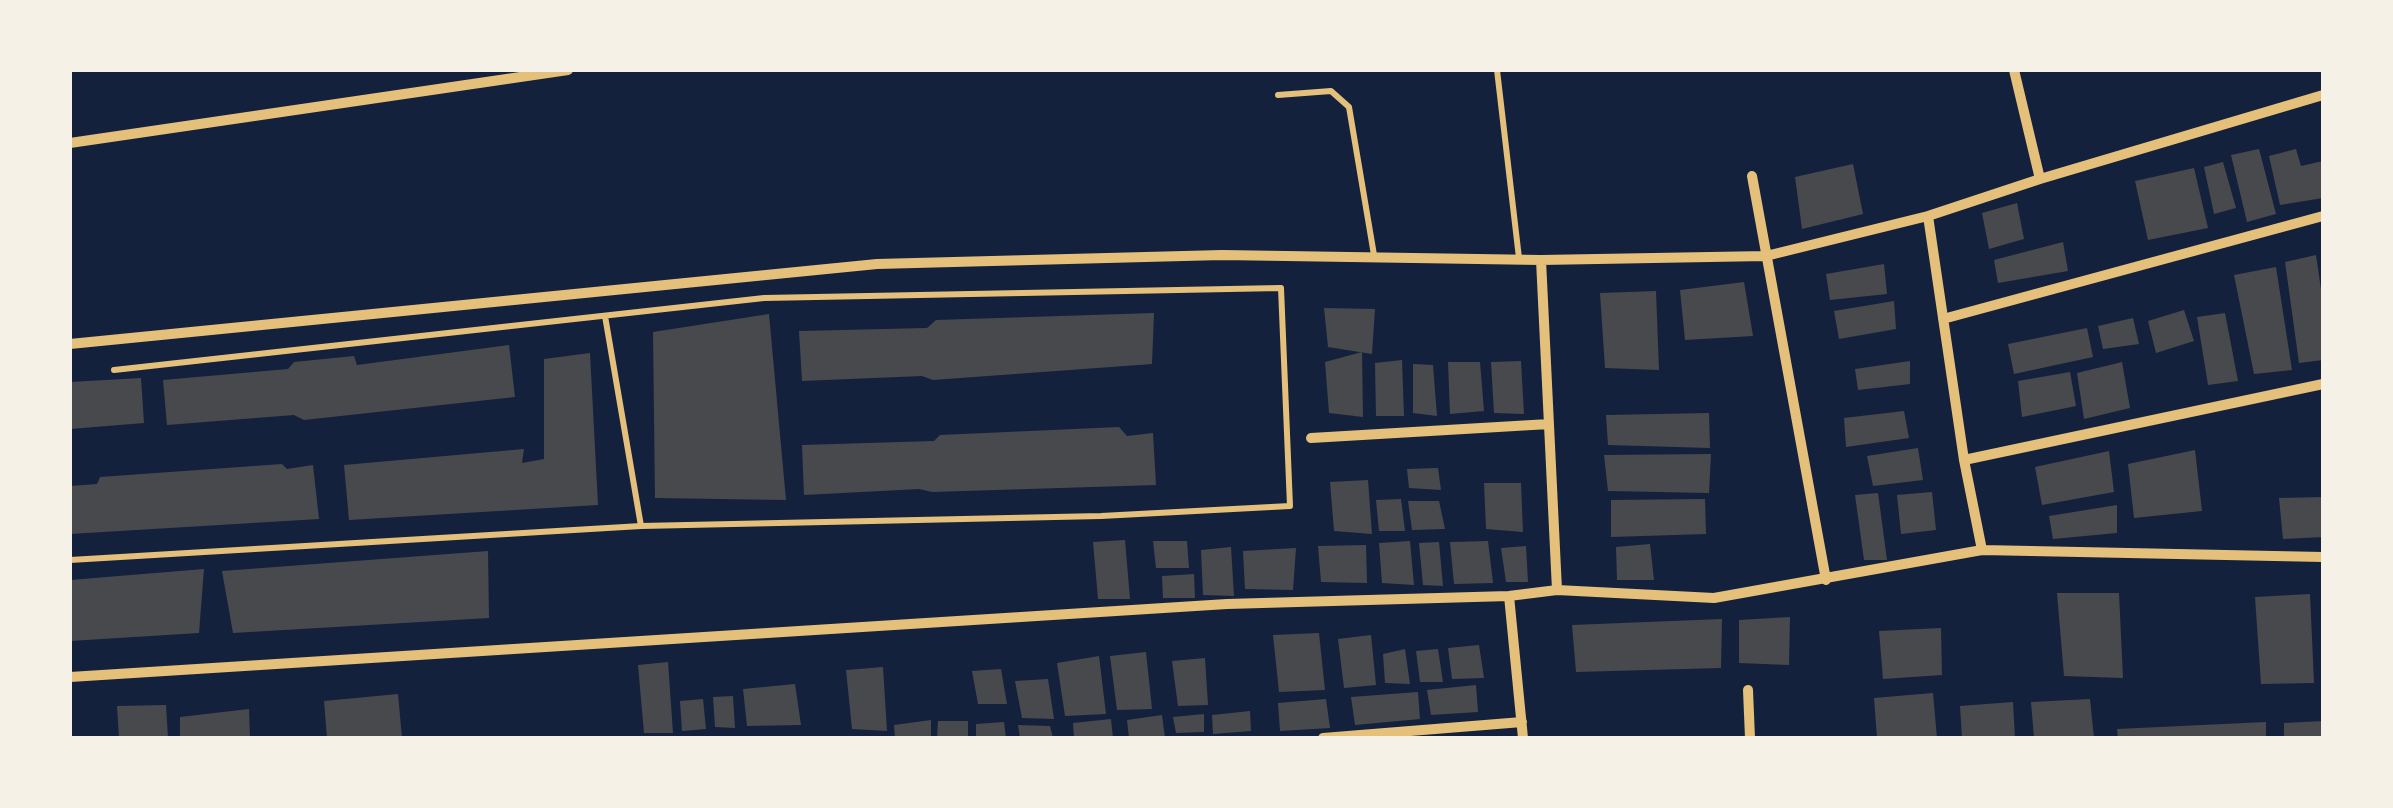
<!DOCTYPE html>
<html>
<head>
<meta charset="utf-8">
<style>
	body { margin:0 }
	#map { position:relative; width:2393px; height:808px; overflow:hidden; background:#14213d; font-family:Spectral,serif }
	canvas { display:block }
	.frame { position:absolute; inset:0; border:72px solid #f6f1e7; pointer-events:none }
</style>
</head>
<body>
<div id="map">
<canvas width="2393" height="808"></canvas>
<div class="frame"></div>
</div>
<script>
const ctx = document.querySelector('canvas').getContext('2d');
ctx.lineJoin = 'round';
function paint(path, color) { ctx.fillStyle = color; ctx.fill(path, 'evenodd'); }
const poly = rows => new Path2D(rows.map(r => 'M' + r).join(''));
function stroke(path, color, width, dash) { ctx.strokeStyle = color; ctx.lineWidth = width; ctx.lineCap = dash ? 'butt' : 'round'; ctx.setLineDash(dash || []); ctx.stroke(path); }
paint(poly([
	[2259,149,2276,214,2247,222,2231,155],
	[2296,149,2301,166,2323,161,2323,198,2280,205,2269,156],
	[2223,162,2236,208,2214,214,2204,167],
	[1853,164,1863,214,1802,229,1795,177],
	[2194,168,2208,228,2148,240,2135,181],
	[2017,203,2024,239,1989,249,1982,213],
	[2063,242,2068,271,1998,283,1994,260],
	[2316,255,2323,303,2323,360,2299,363,2285,262],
	[1884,264,1887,294,1830,300,1826,274],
	[2276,267,2292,370,2254,374,2234,275],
	[1744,282,1753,336,1685,340,1680,290],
	[1656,291,1659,370,1605,368,1600,293],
	[1894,301,1896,329,1839,339,1834,311],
	[1324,308,1375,309,1372,354,1328,347],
	[2184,310,2194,341,2156,353,2148,321],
	[1154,313,1152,364,933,380,922,376,802,381,799,331,927,328,936,320],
	[2225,313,2238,381,2208,385,2197,317],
	[769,314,786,500,655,498,653,332],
	[2133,318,2139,344,2103,349,2098,326],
	[2087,328,2093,357,2014,374,2008,344],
	[509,345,515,397,304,420,294,415,167,425,163,380,288,369,294,362,354,356,357,365],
	[1362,352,1363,417,1329,413,1325,362],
	[590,353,598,505,349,520,344,465,524,449,522,463,544,459,544,359],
	[1402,360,1404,416,1376,416,1375,363],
	[1521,361,1524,414,1494,413,1491,362],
	[1910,361,1910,384,1858,390,1855,369],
	[1448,362,1480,362,1484,411,1450,414],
	[2122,362,2130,408,2084,419,2077,373],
	[1413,364,1433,365,1437,416,1413,413],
	[2070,372,2076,406,2022,417,2018,381],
	[141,378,144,423,70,429,70,382],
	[1904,411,1909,438,1846,447,1844,418],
	[1709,413,1710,448,1608,445,1606,415],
	[1119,427,1127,436,1153,433,1156,485,932,492,919,489,804,495,802,445,934,441,940,435],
	[1918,448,1923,480,1873,486,1867,456],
	[2195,450,2202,511,2134,518,2128,464],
	[2109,451,2114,492,2042,505,2035,467],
	[1711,454,1709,493,1608,491,1604,455],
	[282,464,287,469,313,465,319,519,70,534,70,486,97,484,100,477],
	[1438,468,1441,490,1409,488,1407,469],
	[1368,480,1372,534,1334,531,1330,482],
	[1484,483,1521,483,1523,532,1486,529],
	[1932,492,1936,530,1901,534,1897,495],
	[1878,493,1887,560,1864,560,1855,495],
	[2323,497,2323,537,2283,539,2279,498],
	[1401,499,1405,531,1379,531,1376,500],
	[1705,499,1706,534,1611,537,1611,500],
	[1408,501,1439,501,1445,529,1412,530],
	[2117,505,2117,533,2053,539,2049,516],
	[1125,540,1130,599,1098,599,1093,542],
	[1153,541,1187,541,1189,568,1156,568],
	[1410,541,1414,585,1382,583,1379,543],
	[1488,541,1493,583,1454,584,1450,542],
	[1439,542,1443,586,1423,585,1419,543],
	[1650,544,1654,580,1617,580,1616,547],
	[1366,545,1367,583,1321,582,1318,546],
	[1526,546,1528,582,1506,582,1501,548],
	[1231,547,1234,596,1203,595,1201,550],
	[1296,548,1293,590,1245,589,1243,551],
	[488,551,489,618,233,633,222,571],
	[204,569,199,633,70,641,70,580],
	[1194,574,1195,598,1163,598,1162,576],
	[2057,593,2119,593,2123,678,2064,676],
	[2310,594,2314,683,2261,684,2255,597],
	[1790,617,1789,665,1739,663,1739,620],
	[1722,619,1721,668,1576,672,1572,625],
	[1941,628,1942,675,1883,679,1879,631],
	[1319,633,1325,690,1279,692,1273,635],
	[1371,635,1376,685,1344,688,1338,639],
	[1479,645,1484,678,1452,679,1448,648],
	[1405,649,1410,684,1385,683,1383,654],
	[1438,649,1443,682,1420,682,1416,651],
	[1146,652,1152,709,1117,710,1110,656],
	[1099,656,1106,714,1065,716,1057,663],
	[1205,658,1208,705,1178,706,1172,661],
	[668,662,673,733,644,733,638,665],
	[883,667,887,731,852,729,846,670],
	[1001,669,1007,704,978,704,972,671],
	[1048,679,1054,719,1022,718,1015,681],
	[795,684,801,725,747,726,743,689],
	[1476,685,1478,712,1431,715,1427,690],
	[1418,692,1420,719,1355,725,1351,697],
	[1933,693,1937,738,1877,738,1874,698],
	[398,694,402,738,327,738,324,701],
	[733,696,735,728,715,727,713,697],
	[703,699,706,729,682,731,680,701],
	[1326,699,1330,728,1280,731,1278,703],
	[2090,699,2094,738,2034,738,2031,702],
	[2013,702,2015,738,1962,738,1960,706],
	[166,705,168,738,119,738,117,706],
	[249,709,250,738,180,738,180,717],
	[1250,711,1251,731,1213,734,1212,715],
	[1204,714,1204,732,1176,733,1173,717],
	[1162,715,1165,738,1129,738,1127,720],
	[1111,719,1113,738,1074,738,1073,723],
	[931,720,931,738,895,738,894,725],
	[938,721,968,721,968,738,937,738],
	[2323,721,2323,738,2284,738,2284,723],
	[1004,722,1006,738,976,738,976,724],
	[2266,722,2266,738,2118,738,2117,729],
	[1018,725,1050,726,1053,738,1020,738]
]), '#48494c');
stroke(poly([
	[1497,70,1519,258],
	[1278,95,1331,91,1349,107,1374,255],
	[605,316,641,526],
	[70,560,641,526,1101,516,1290,506,1281,288,764,298,114,370]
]), '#e5c07b', 6);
stroke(poly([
	[2014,70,2040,179],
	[70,143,568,70],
	[1752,176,1826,580],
	[1928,216,1964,460,1982,550],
	[1541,260,1557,590],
	[1943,319,2323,216],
	[70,344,877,264,1222,255,1541,260,1766,256,1928,216,2040,179,2323,95],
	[1311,438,1549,424],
	[1964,460,2323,384],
	[1509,596,1523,738],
	[70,677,1227,604,1509,596,1557,590,1714,598,1982,550,2323,557],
	[1748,690,1750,738],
	[1323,738,1522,722]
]), '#e5c07b', 10);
</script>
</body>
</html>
